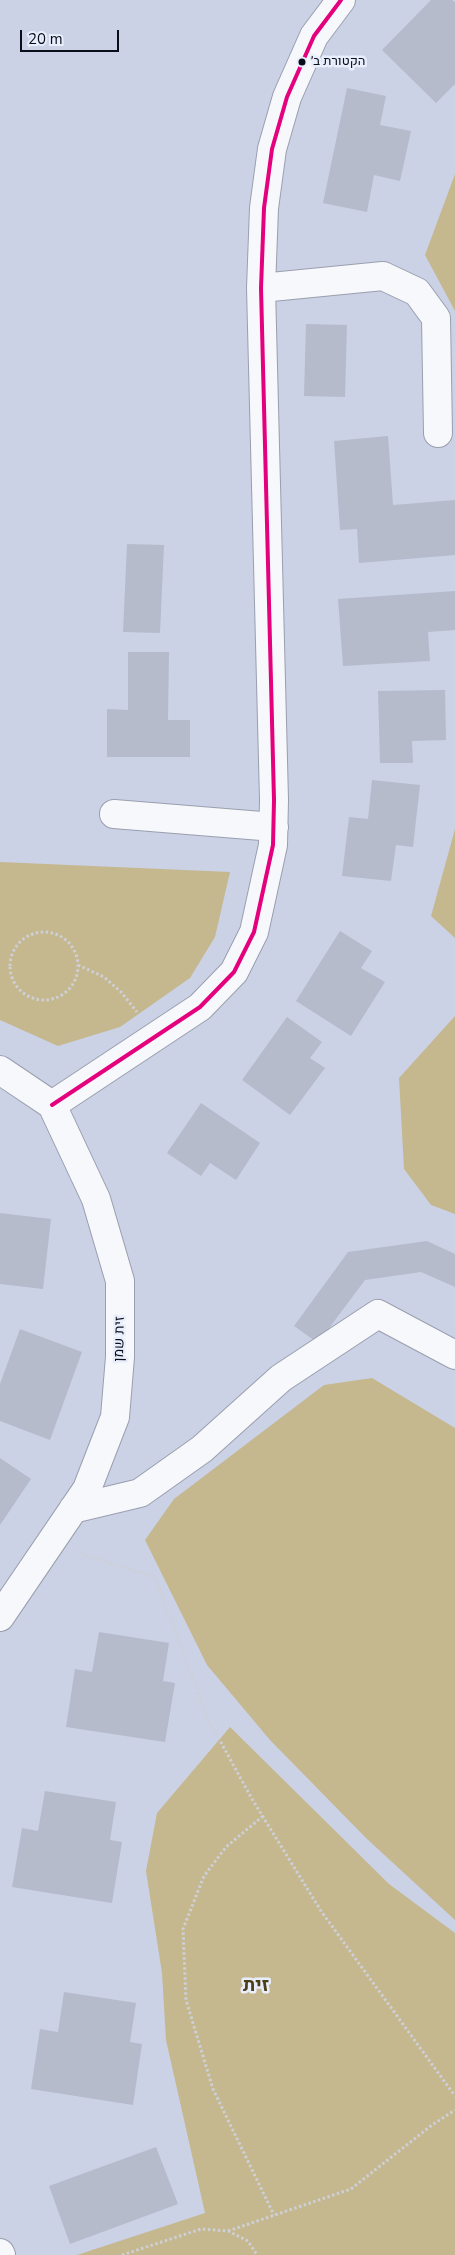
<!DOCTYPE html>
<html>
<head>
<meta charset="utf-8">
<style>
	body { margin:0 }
	#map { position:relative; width:455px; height:2255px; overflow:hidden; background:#cbd2e6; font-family:"Nunito Sans",sans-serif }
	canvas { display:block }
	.scale { position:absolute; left:20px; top:30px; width:99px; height:22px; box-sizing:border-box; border:2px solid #0a0e1a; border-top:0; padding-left:6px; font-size:15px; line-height:18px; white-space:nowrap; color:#0a0e1a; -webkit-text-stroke:4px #e9eefd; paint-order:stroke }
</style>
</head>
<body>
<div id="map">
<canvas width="455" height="2255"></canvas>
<div class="scale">20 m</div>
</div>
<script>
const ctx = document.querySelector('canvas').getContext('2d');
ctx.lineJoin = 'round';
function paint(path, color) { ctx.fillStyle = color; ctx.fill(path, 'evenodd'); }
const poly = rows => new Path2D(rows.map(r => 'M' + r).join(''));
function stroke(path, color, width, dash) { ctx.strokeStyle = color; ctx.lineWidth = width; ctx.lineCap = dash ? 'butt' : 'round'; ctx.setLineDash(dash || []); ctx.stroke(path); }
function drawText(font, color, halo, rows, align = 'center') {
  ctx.font = font + ' "Nunito Sans",Heebo,sans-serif'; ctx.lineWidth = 5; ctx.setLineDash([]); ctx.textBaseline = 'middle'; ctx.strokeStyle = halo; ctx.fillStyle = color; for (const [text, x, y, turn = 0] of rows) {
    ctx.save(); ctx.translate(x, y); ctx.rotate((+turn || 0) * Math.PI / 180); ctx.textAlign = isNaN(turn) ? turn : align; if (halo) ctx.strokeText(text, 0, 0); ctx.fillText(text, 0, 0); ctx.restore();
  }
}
paint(poly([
	[455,174,455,311,425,255],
	[455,829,455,938,431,916],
	[0,862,230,872,215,937,190,978,120,1027,58,1046,0,1020],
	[455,1016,455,1214,431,1205,404,1169,399,1078],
	[372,1378,455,1428,455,1920,366,1838,270,1740,207,1665,145,1540,174,1499,324,1385],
	[230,1727,389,1884,455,1933,455,2255,77,2255,205,2213,166,2040,162,1973,146,1871,157,1813]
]), '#c5b78e');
paint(poly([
	[431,0,452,0,455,2,455,84,436,103,382,50],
	[347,88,386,96,380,125,411,131,400,181,374,175,367,212,323,203],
	[306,324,347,325,345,397,304,396],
	[388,436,393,505,455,500,455,555,359,563,357,529,340,530,334,441],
	[127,544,164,545,160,633,123,632],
	[455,591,455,630,428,632,430,661,343,666,338,599],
	[128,652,169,652,168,720,190,720,190,757,107,757,107,709,128,710],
	[445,690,446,740,412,741,413,763,380,763,378,691],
	[372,780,420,785,413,847,396,845,391,881,342,876,349,817,368,819],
	[340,931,372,951,361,968,385,982,351,1036,296,1001],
	[287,1017,322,1042,310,1058,325,1068,290,1115,242,1080],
	[201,1103,260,1143,236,1180,210,1163,201,1176,167,1153],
	[0,1213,51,1219,43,1289,0,1284],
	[427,1241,455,1254,455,1287,421,1272,365,1280,318,1343,294,1326,348,1252],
	[20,1329,82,1352,50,1440,0,1421,0,1384],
	[0,1458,31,1479,0,1525],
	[99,1632,169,1643,163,1681,175,1683,165,1742,66,1727,75,1669,92,1672],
	[45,1791,116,1802,110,1840,122,1842,112,1903,12,1887,22,1828,38,1831],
	[64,1992,136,2003,130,2042,142,2044,133,2105,31,2089,40,2029,58,2032],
	[156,2147,178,2204,70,2244,49,2186]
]), '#b5bbcb');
const minor = poly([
	[261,288,383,276,417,292,436,318,438,433],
	[114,814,274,827],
	[0,1070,52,1105,96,1199,120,1281,120,1357,115,1417,87,1489,0,1617],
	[52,1105,200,1007,234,972,254,932,273,845,274,800,261,288,264,208,272,149,287,97,314,36,341,0],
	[73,1509,140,1493,202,1449,281,1378,378,1314,455,1355],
	[0,2253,1,2255]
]);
stroke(minor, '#9a9fae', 30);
stroke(poly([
	'10 966a34 34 0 1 1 68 0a34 34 0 1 1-68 0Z',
	[78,965,104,977,121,992,137,1012],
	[81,1554,155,1577,207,1717,252,1799,321,1911,455,2096],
	[263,1816,226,1847,204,1876,183,1929,186,2000,213,2089,274,2215],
	[228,2231,351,2189,432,2125,455,2110],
	[122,2255,201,2229,228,2231,248,2241,257,2255]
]), '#ced0d7', 3, [2.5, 2.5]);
stroke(minor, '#f7f8fb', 28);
stroke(poly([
	[52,1105,200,1007,234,972,254,932,273,845,274,800,261,288,264,208,272,149,287,97,314,36,341,0]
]), '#e5007d', 4);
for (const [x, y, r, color] of [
	[302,62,4.5,"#0a0e1a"]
]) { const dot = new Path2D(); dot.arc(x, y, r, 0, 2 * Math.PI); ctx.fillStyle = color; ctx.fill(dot); stroke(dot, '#e9eefd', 2); }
drawText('13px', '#0a0e1a', '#e9eefd', [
	["הקטורת ב׳",311,62]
], 'left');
drawText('14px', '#0a0e1a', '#e9eefd', [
	["זית שמן",120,1339,-89]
]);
drawText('bold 19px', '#4c3e16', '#e9eefd', [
	["זית",256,1986]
]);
</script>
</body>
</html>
